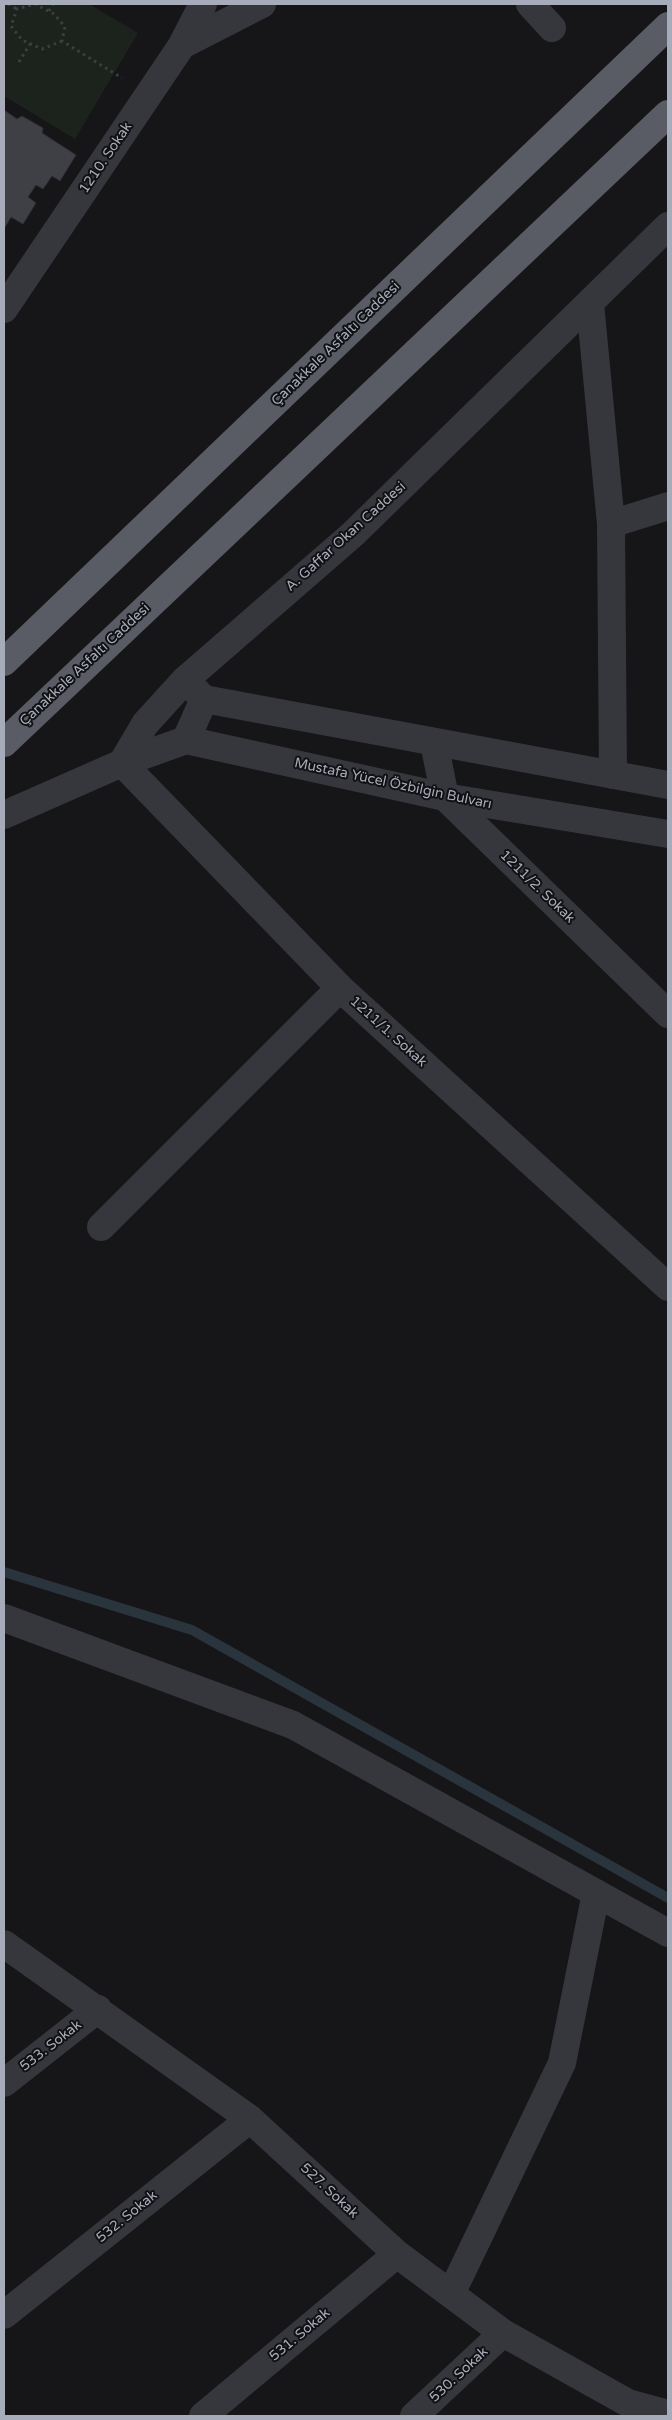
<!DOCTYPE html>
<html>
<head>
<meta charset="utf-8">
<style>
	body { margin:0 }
	#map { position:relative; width:672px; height:2420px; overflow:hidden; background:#161518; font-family:"Varela Round",sans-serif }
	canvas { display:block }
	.frame { position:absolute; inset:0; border:5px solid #a6acb9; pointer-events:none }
</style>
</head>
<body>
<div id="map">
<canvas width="672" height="2420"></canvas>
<div class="frame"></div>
</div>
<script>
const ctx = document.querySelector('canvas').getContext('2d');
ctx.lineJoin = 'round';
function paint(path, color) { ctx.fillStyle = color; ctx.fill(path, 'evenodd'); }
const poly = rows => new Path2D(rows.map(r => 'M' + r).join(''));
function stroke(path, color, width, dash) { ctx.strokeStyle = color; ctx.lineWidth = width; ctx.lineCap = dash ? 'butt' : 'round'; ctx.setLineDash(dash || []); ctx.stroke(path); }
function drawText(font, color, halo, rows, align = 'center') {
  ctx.font = font + ' "Varela Round",sans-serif'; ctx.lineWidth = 4; ctx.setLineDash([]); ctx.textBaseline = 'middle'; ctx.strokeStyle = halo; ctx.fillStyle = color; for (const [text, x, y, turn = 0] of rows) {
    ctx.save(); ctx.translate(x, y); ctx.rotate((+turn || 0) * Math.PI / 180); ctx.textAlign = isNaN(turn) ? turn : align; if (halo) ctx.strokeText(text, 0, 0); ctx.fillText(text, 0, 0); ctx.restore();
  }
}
paint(poly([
	[4,4,89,4,138,33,75,139,4,96]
]), '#1b231c');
stroke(poly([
	[4,1572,192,1630,668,1898]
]), '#2a343d', 10);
const building = poly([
	[4,110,17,119,22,116,43,128,42,133,76,155,60,181,52,176,43,189,36,185,28,197,36,203,23,224,11,217,4,229,4,110]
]);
paint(building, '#3f4045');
stroke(building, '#2f2f34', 1);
stroke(poly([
	[8,4,17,9],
	[49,11,53,4],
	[62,41,42,49,22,40,11,26,17,9,35,4,54,14,65,27,62,41,122,78],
	[19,62,30,44]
]), '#3c3e44', 3, [2.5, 4]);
stroke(poly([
	[530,4,552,28],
	[182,45,262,4],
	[590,303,611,524,613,775],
	[4,309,182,45,203,4],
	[611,524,668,506],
	[186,740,204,699],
	[434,743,445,797,668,1014],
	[122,763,340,988,668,1287],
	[101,1227,340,988],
	[4,1618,293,1725,668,1933],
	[4,1944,250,2119,397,2254,503,2333,628,2403,668,2414],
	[4,2083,98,2009],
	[451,2294,562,2063,596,1893],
	[4,2315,250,2119],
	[203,2416,397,2254],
	[414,2416,503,2333]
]), '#36373d', 28);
stroke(poly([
	[185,680,204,699,668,785],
	[122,763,145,724,185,680,353,534,668,226],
	[4,815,122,763,186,740,445,797,668,834]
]), '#36373d', 28);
stroke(poly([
	[4,662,668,26],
	[4,743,668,114]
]), '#5a5c65', 28);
drawText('14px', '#a6acb9', '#111013', [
	["1210. Sokak",106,158,-56],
	["Çanakkale Asfaltı Caddesi",336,344,-44],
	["A. Gaffar Okan Caddesi",346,537,-42],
	["Çanakkale Asfaltı Caddesi",85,665,-43],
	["Mustafa Yücel Özbilgin Bulvarı",393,784,12],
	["1211/2. Sokak",537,887,44],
	["1211/1. Sokak",388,1032,42],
	["533. Sokak",51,2046,-38],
	["527. Sokak",329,2191,43],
	["532. Sokak",127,2217,-39],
	["531. Sokak",300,2335,-40],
	["530. Sokak",459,2375,-43]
]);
</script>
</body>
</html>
